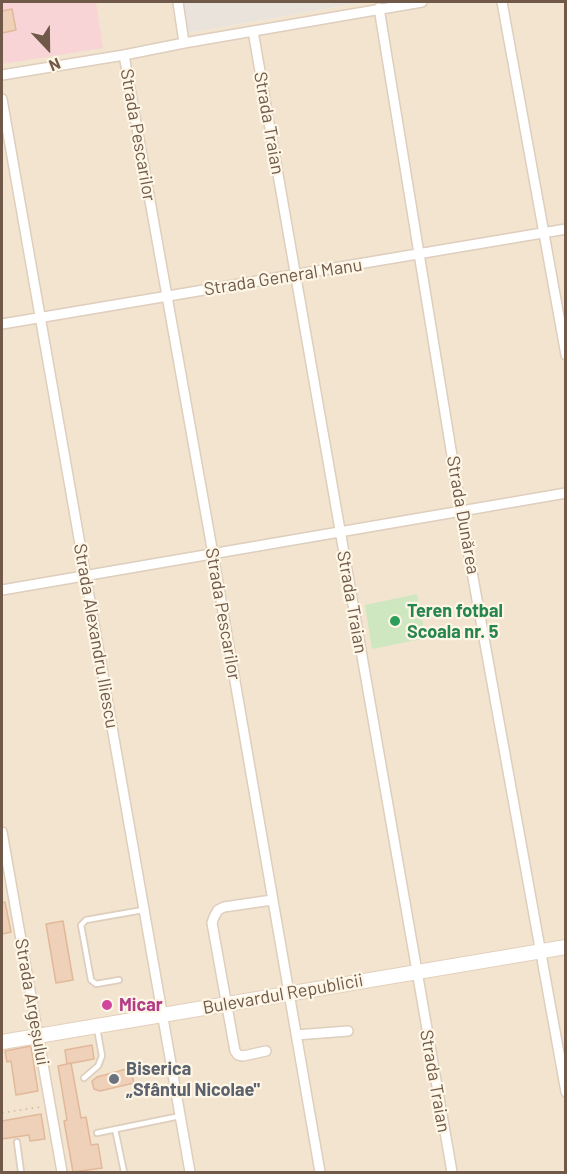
<!DOCTYPE html>
<html>
<head>
<meta charset="utf-8">
<style>
	body { margin:0 }
	#map { position:relative; width:567px; height:1174px; overflow:hidden; background:#fbf2e0; font-family:Barlow,sans-serif }
	canvas { display:block }
	.frame { position:absolute; inset:0; border:3px solid #705949; pointer-events:none }
	.north { position:absolute; left:18px; top:18px; width:60px; height:60px; -webkit-text-stroke:4px #fef6e6; paint-order:stroke; rotate:158deg; font-size:16px; font-weight:700; line-height:24px; text-align:center; color:#705949 }
	.north::after { content:''; display:block; margin:auto; width:21px; height:27px; background:#705949; clip-path:polygon(50% 0,100% 100%,50% 72%,0 100%) }
</style>
</head>
<body>
<div id="map">
<canvas width="567" height="1174"></canvas>
<div class="frame"></div>
<div class="north">N</div>
</div>
<script>
const ctx = document.querySelector('canvas').getContext('2d');
ctx.lineJoin = 'round';
function paint(path, color) { ctx.fillStyle = color; ctx.fill(path, 'evenodd'); }
const poly = rows => new Path2D(rows.map(r => 'M' + r).join(''));
function stroke(path, color, width, dash) { ctx.strokeStyle = color; ctx.lineWidth = width; ctx.lineCap = dash ? 'butt' : 'round'; ctx.setLineDash(dash || []); ctx.stroke(path); }
function drawText(font, color, halo, rows, align = 'center') {
  ctx.font = font + ' Barlow,sans-serif'; ctx.lineWidth = 4.5; ctx.setLineDash([]); ctx.textBaseline = 'middle'; ctx.strokeStyle = halo; ctx.fillStyle = color; for (const [text, x, y, turn = 0] of rows) {
    ctx.save(); ctx.translate(x, y); ctx.rotate((+turn || 0) * Math.PI / 180); ctx.textAlign = isNaN(turn) ? turn : align; if (halo) ctx.strokeText(text, 0, 0); ctx.fillText(text, 0, 0); ctx.restore();
  }
}
paint(poly([
	[2,2,183,2,188,33,366,2,565,2,565,1172,2,1172]
]), '#f2e4cf');
paint(poly([
	[183,2,365,2,188,33]
]), '#e9e3dc');
paint(poly([
	[2,2,96,2,103,48,2,64]
]), '#f8d4d6');
paint(poly([
	[417,594,426,638,372,649,365,605]
]), '#cee7c0');
const building = poly([
	[12,9,16,30,2,33,2,11,12,9],
	[5,902,11,932,2,934,2,903,5,902],
	[63,921,73,980,56,983,46,924,63,921],
	[92,1045,94,1059,67,1064,65,1050,92,1045],
	[31,1046,38,1091,16,1095,11,1061,7,1062,5,1051,31,1046],
	[71,1063,81,1118,86,1117,91,1145,98,1144,102,1168,73,1172,64,1121,67,1120,58,1066,71,1063],
	[130,1068,134,1083,100,1091,94,1089,92,1081,97,1077,130,1068],
	[41,1114,45,1139,30,1141,29,1135,2,1139,2,1121,41,1114]
]);
paint(building, '#efd1b9');
stroke(building, '#e1b89a', 1.5);
const lane = poly([
	[119,980,96,984,91,980,81,925,86,920,143,910],
	[84,1078,98,1066,102,1056,97,1028],
	[115,1129,124,1172],
	[97,1133,180,1116],
	[17,1142,21,1172]
]);
const street = poly([
	[178,2,184,43],
	[502,2,566,355],
	[379,8,461,511,566,1092],
	[253,31,452,1172],
	[124,55,213,554,320,1172],
	[2,75,124,55,184,43,422,2],
	[2,99,190,1172],
	[2,324,566,229],
	[2,590,566,493],
	[2,832,62,1172],
	[296,1035,348,1031],
	[266,1051,243,1056,238,1055,235,1051,212,923,214,917,218,910,224,907,272,900]
]);
const secondary = poly([
	[2,1042,566,947]
]);
stroke(lane, '#decebd', 8);
stroke(street, '#decebd', 12);
stroke(secondary, '#e3cfbb', 16);
stroke(poly([
	[2,1113,40,1107]
]), '#d3b49d', 1.5, [1.5, 4.5]);
stroke(lane, '#fff', 4.5);
stroke(street, '#fff', 9);
stroke(secondary, '#fff', 14);
for (const [x, y, r, color] of [
	[395,621,6,"#2e9e5b"],
	[107,1005,6,"#d1479c"],
	[114,1079,6,"#6b7280"]
]) { const dot = new Path2D(); dot.arc(x, y, r, 0, 2 * Math.PI); ctx.fillStyle = color; ctx.fill(dot); stroke(dot, '#fef6e6', 2); }
drawText('18px', '#705949', '#fef6e6', [
	["Strada Traian",269,123,80],
	["Strada Pescarilor",138,135,80],
	["Strada General Manu",283,277,-9],
	["Strada Dunărea",463,515,80],
	["Strada Traian",352,602,80],
	["Strada Pescarilor",223,614,80],
	["Strada Alexandru Iliescu",96,636,80],
	["Bulevardul Republicii",283,994,-10],
	["Strada Argeșului",32,1002,80],
	["Strada Traian",435,1081,80]
]);
drawText('bold 18px', '#27864d', '#fef6e6', [
	["Teren fotbal",407,611],
	["Scoala nr. 5",407,632]
], 'left');
drawText('bold 18px', '#b23c85', '#fef6e6', [
	["Micar",119,1005]
], 'left');
drawText('bold 18px', '#5b616d', '#fef6e6', [
	["Biserica",126,1069],
	["„Sfântul Nicolae\"",126,1090]
], 'left');
</script>
</body>
</html>
